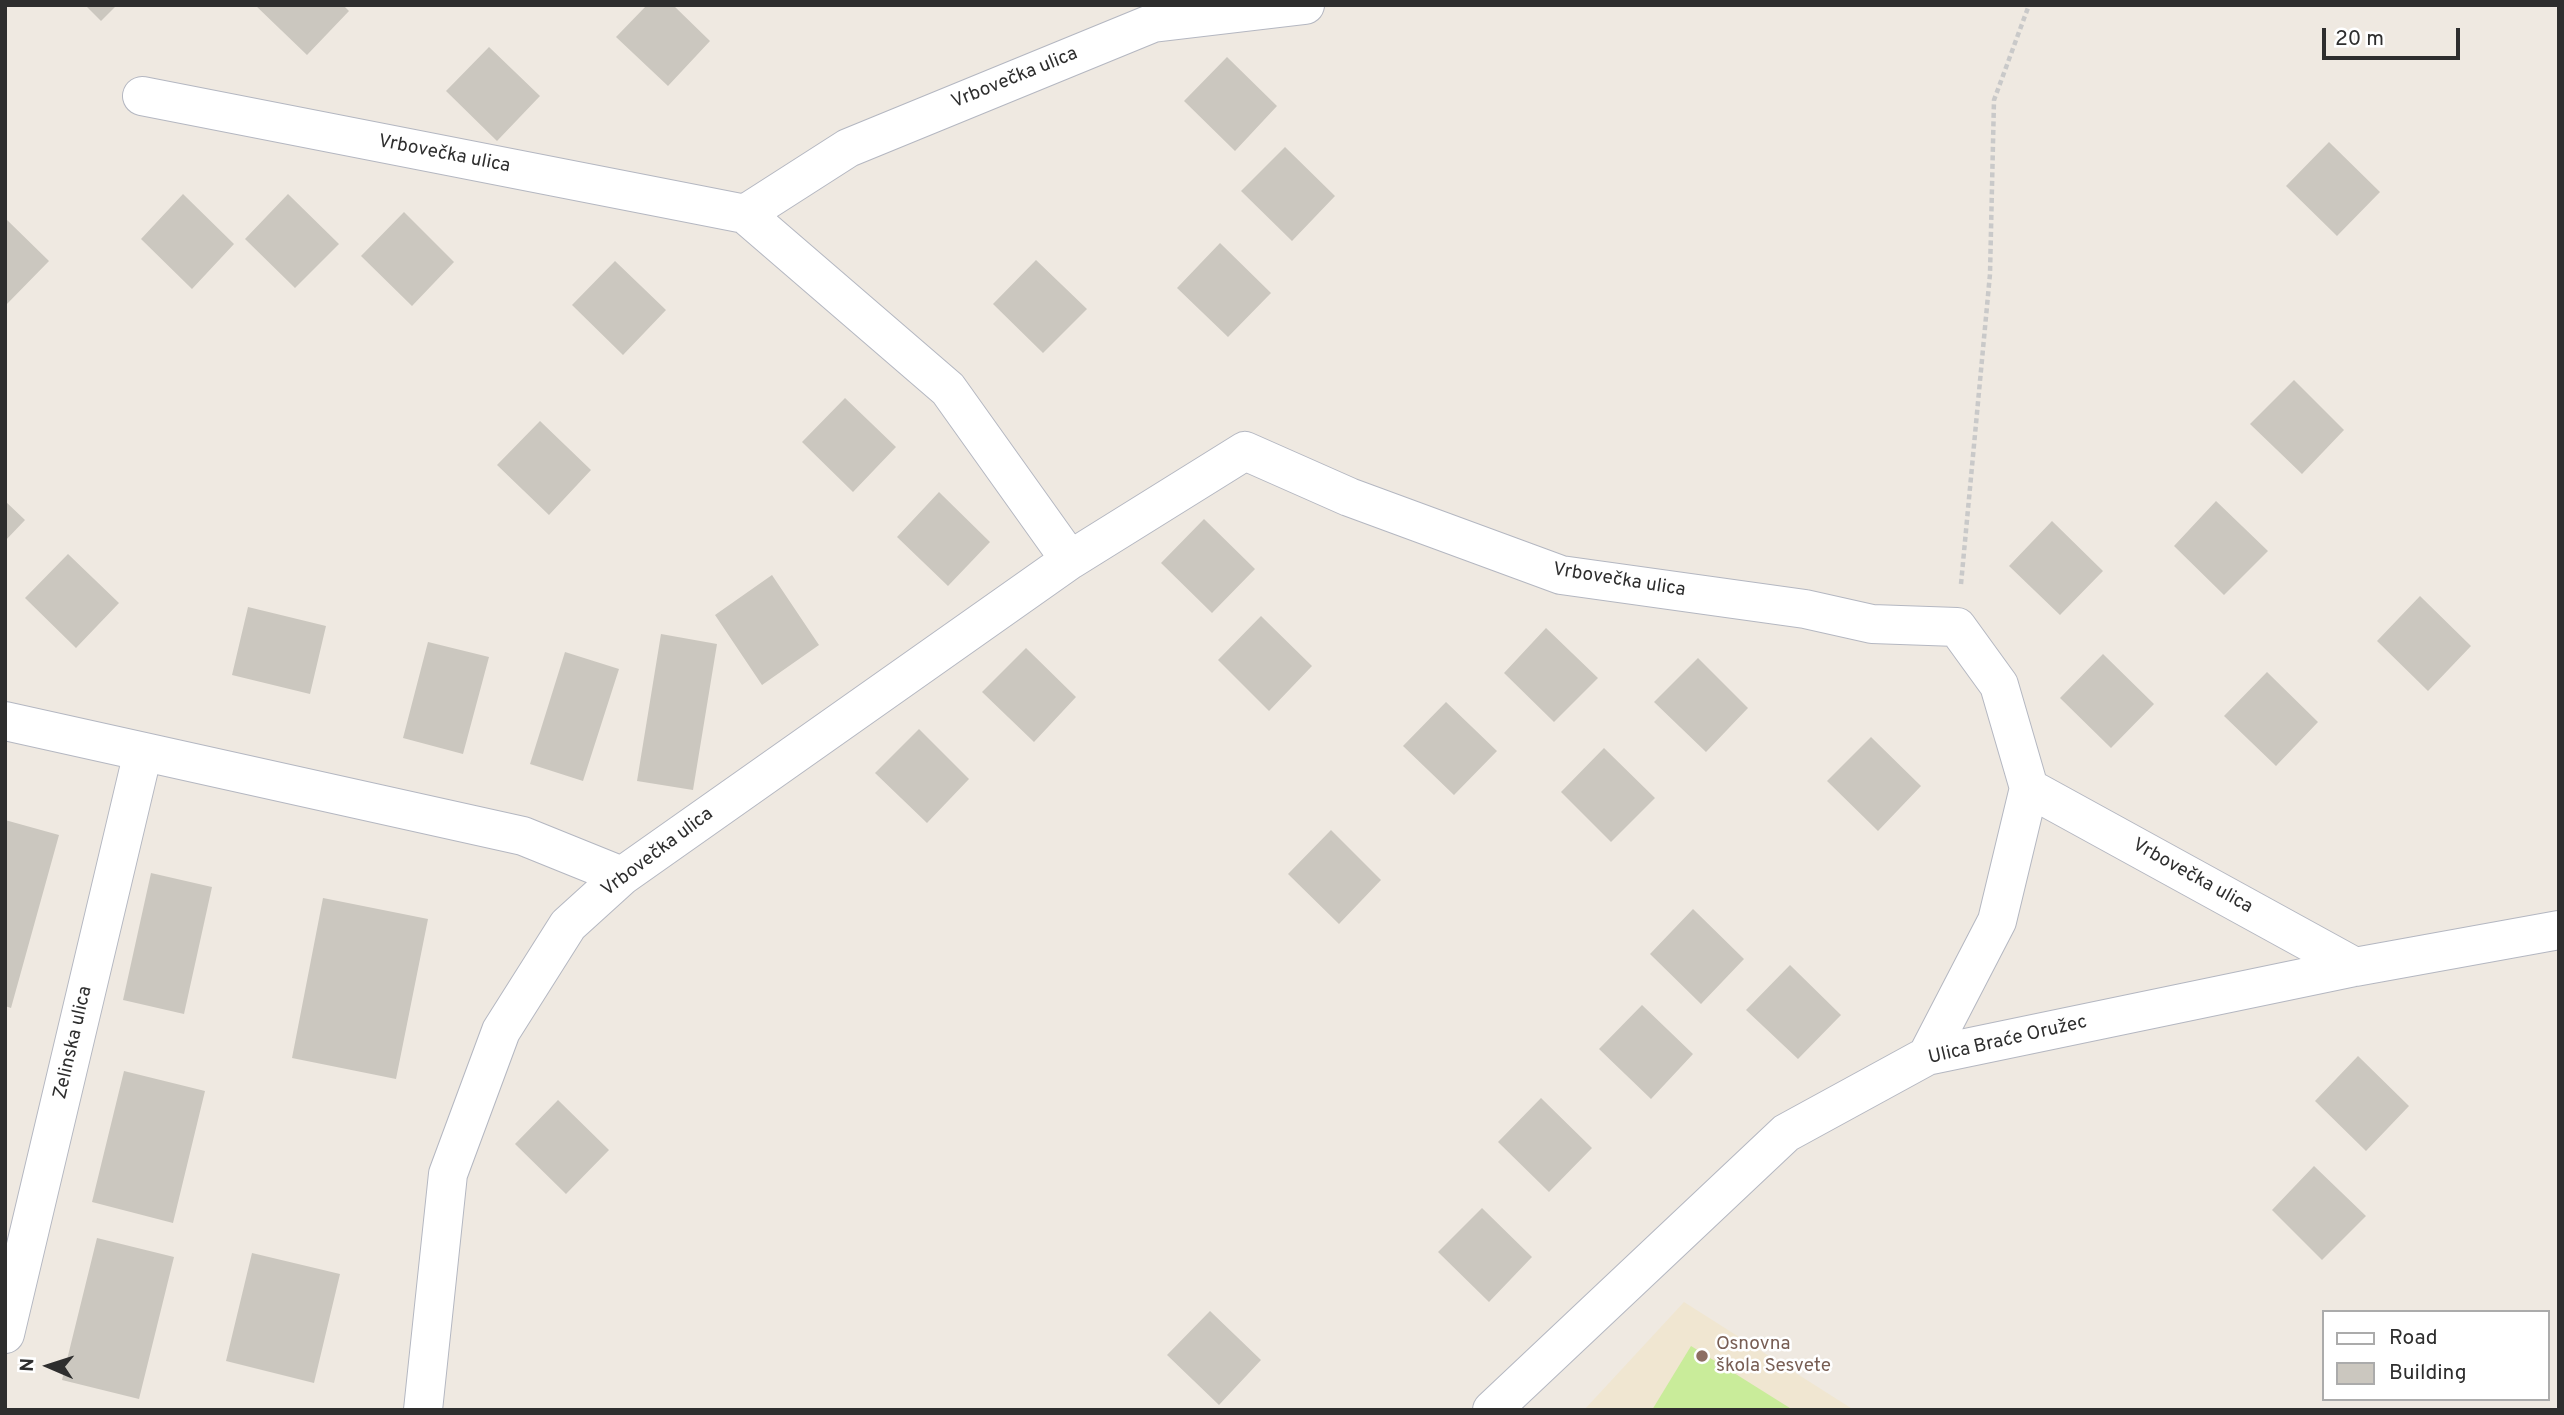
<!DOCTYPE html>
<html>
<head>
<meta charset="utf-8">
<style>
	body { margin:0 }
	#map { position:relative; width:2564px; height:1415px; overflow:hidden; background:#efe9e1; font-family:Overpass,sans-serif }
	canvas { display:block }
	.frame { position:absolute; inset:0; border:7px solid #2e2e2e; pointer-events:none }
	.legend { position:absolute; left:2322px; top:1310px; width:228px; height:91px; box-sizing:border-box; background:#fff; border:2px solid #ababab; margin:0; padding:9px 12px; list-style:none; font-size:21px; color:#2e2e2e }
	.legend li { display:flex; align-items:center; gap:14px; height:35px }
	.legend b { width:35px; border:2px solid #ababab }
	.north { position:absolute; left:14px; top:1331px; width:70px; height:70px; -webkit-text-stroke:5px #fff; paint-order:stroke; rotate:273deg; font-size:19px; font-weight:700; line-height:28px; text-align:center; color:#2e2e2e }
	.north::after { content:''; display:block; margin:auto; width:24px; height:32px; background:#2e2e2e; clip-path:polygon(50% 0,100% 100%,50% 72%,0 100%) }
	.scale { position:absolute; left:2322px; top:28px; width:138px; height:32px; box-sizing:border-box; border:4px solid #2e2e2e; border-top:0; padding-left:9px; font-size:21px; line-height:24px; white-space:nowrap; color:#2e2e2e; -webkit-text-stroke:5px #fff; paint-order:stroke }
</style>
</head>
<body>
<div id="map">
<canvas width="2564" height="1415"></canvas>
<div class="frame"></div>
<ul class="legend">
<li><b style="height:9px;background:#fff"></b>Road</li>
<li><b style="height:19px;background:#cbc7bf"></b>Building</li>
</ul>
<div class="north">N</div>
<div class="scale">20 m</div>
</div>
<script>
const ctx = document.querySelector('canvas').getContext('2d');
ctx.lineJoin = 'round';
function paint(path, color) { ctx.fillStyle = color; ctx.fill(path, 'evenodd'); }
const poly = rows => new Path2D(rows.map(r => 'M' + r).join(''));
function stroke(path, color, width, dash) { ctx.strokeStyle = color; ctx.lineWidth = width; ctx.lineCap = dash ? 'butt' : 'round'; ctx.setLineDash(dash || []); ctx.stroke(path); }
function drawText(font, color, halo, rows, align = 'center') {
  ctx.font = font + ' Overpass,sans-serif'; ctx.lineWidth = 5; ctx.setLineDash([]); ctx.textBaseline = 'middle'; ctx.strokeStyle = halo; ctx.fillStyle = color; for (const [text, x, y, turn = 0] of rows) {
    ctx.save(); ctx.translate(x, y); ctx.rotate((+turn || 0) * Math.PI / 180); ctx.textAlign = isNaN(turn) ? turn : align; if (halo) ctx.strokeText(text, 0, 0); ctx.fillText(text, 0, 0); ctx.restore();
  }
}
paint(poly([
	[1684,1302,1854,1410,1584,1410]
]), '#f0e6d1');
paint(poly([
	[1691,1346,1793,1410,1652,1410]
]), '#c9ec9a');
paint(poly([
	[85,5,117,5,101,21],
	[255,5,343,5,349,11,307,55],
	[647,5,673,5,710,41,668,86,616,37],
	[489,47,540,96,497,141,446,91],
	[1227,57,1277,106,1235,151,1184,101],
	[2329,142,2380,192,2337,236,2286,186],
	[1285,147,1335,196,1292,241,1241,191],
	[183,194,234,244,192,289,141,239],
	[288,194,339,244,295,288,245,239],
	[404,212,454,262,412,306,361,256],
	[5,218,49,261,5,306],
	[1220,243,1271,293,1228,337,1177,288],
	[1036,260,1087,309,1043,353,993,304],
	[615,261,666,310,623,355,572,305],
	[2294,380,2344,430,2302,474,2250,424],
	[845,398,896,447,853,492,802,442],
	[540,421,591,470,549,515,497,465],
	[939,492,990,542,948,586,897,537],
	[5,501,25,520,5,541],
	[2216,501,2268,551,2224,595,2174,546],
	[1204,519,1255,569,1212,613,1161,563],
	[2052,521,2103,571,2060,615,2009,566],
	[68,554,119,603,76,648,25,598],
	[772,575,819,645,762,685,715,615],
	[2420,596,2471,646,2428,691,2377,641],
	[248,607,326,626,310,694,232,675],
	[1261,616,1312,666,1269,711,1218,660],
	[1546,628,1598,678,1554,722,1504,673],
	[661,634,717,644,693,790,637,781],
	[428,642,489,657,463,754,403,738],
	[1026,648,1076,697,1034,742,982,692],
	[565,652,619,669,583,781,530,764],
	[2103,654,2154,704,2111,748,2060,698],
	[1698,658,1748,708,1706,752,1654,702],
	[2267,672,2318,722,2276,766,2224,716],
	[1446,702,1497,751,1454,795,1403,746],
	[919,729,969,779,927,823,875,773],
	[1871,737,1921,786,1878,831,1827,781],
	[1604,748,1655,798,1611,842,1561,792],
	[5,820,59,835,11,1008,5,1006],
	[1331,830,1381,880,1339,924,1288,874],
	[151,873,212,887,184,1014,123,1000],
	[323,898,428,919,396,1079,292,1058],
	[1693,909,1744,959,1701,1004,1650,954],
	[1790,965,1841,1015,1798,1059,1746,1010],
	[1642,1005,1693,1054,1651,1099,1599,1049],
	[2358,1056,2409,1106,2366,1151,2315,1101],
	[124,1071,205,1091,173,1223,92,1202],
	[1541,1098,1592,1148,1549,1192,1498,1142],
	[558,1100,609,1150,566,1194,515,1144],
	[2314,1166,2366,1216,2322,1260,2272,1210],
	[1482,1208,1532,1257,1489,1302,1438,1252],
	[97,1238,174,1257,139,1399,62,1380],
	[252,1253,340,1274,314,1383,226,1361],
	[1210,1311,1261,1360,1219,1405,1167,1355]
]), '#cbc7bf');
const minor = poly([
	[142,96,745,214,948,389,1070,560],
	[745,214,848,148,1153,23,1305,5],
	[5,721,523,836,622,876],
	[2029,788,2355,967],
	[5,1334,143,752],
	[423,1410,448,1174,501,1031,568,925,622,876,1070,560,1245,451,1349,497,1561,575,1805,609,1872,624,1957,627,1999,685,2029,788,1997,921,1927,1056],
	[1492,1410,1786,1133,1927,1056,2355,967,2559,930]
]);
stroke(minor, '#b4b7c1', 40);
stroke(poly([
	[1961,584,1990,274,1994,100,2029,5]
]), '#c9c9c9', 4.5, [5, 3.5]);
stroke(minor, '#fff', 38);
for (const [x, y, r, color] of [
	[1702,1356,7,"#8d6e63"]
]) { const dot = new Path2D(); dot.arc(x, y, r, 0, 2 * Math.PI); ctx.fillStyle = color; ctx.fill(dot); stroke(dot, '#fff', 2.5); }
drawText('19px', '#2e2e2e', '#fff', [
	["Vrbovečka ulica",1015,79,-22],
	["Vrbovečka ulica",444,155,11],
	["Vrbovečka ulica",1619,581,9],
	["Vrbovečka ulica",658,853,-37],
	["Vrbovečka ulica",2192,877,29],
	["Ulica Braće Oružec",2008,1041,-13],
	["Zelinska ulica",74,1043,-77]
]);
drawText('19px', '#785e54', '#fff', [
	["Osnovna",1716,1345],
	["škola Sesvete",1716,1367]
], 'left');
</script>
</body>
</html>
